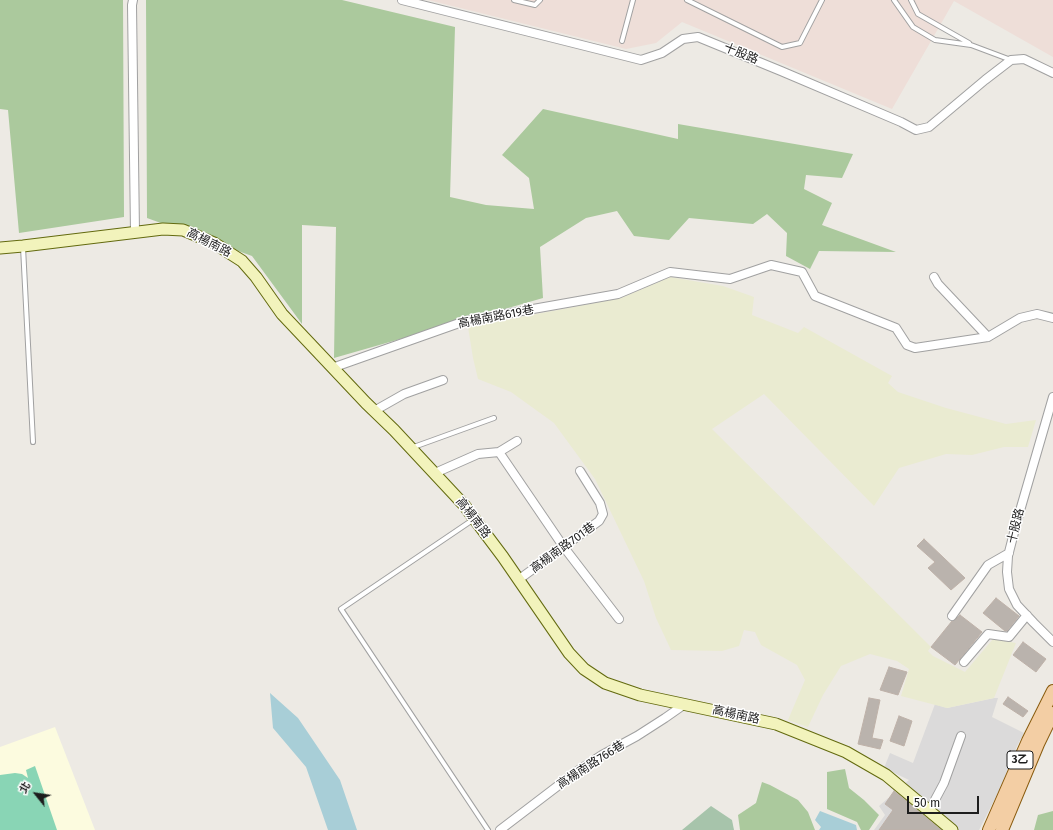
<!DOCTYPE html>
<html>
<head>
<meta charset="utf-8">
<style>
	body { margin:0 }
	#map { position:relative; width:1053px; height:830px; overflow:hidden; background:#edeae4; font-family:"Fira Sans","Noto Sans TC",sans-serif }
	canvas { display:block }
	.north { position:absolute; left:16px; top:774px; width:40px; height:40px; -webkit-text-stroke:3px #fff; paint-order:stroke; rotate:300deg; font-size:11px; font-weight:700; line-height:16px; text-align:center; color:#1d1d1d }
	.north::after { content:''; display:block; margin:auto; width:14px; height:18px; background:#1d1d1d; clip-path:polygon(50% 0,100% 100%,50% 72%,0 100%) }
	.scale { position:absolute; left:907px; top:796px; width:72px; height:18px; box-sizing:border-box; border:2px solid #1d1d1d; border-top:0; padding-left:5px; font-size:12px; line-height:14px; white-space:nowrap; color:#1d1d1d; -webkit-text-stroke:3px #fff; paint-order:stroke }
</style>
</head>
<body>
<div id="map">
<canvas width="1053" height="830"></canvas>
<div class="north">北</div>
<div class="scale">50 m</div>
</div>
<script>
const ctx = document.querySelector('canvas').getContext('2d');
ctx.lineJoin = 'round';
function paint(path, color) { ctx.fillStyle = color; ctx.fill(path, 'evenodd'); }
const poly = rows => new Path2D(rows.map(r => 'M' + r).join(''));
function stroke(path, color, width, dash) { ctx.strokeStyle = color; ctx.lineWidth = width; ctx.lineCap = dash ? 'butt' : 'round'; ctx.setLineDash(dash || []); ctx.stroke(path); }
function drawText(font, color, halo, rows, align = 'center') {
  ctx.font = font + ' "Fira Sans","Noto Sans TC",sans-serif'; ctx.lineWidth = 3; ctx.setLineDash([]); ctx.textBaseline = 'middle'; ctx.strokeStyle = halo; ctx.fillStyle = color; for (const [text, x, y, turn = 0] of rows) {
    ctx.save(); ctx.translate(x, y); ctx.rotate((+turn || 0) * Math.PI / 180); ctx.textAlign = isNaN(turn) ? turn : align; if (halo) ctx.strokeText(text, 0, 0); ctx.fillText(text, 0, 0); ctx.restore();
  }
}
paint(poly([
	[994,698,998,698,992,717,1024,733,1017,746,1002,785,979,830,874,830,885,815,879,806,909,780,884,768,890,753,913,763,935,704,947,708]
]), '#dbdada');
paint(poly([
	[55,727,95,830,0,830,0,747]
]), '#fcfbdf');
paint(poly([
	[428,0,1053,0,1053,57,954,1,892,109,682,22,656,43,626,49]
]), '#eeded8');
paint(poly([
	[670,277,723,286,754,297,752,315,798,333,804,327,892,376,888,383,898,392,946,408,1006,424,1036,420,1028,447,1004,447,972,455,946,454,899,468,874,506,764,394,712,429,931,647,928,651,933,656,965,672,993,639,1016,643,994,698,947,708,901,696,909,669,897,661,870,654,841,666,823,695,808,727,788,720,805,680,797,665,761,645,755,632,744,630,739,646,722,651,671,650,656,618,644,581,595,479,554,423,511,392,478,379,473,358,468,327,621,298]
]), '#eaebd1');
paint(poly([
	[0,0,123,0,124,217,19,233,8,110,0,109],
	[146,0,342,0,455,27,450,197,486,205,534,209,529,178,502,155,543,109,678,139,678,124,853,154,842,178,806,175,804,189,832,203,822,225,896,252,819,251,810,269,786,256,787,233,767,214,753,224,689,218,669,240,634,236,617,211,586,218,540,247,543,298,334,358,336,227,302,225,302,324,252,256,147,218],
	[845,769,849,788,864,800,879,815,869,830,861,830,857,822,827,809,827,772],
	[762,782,770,785,798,800,808,812,815,830,740,830,738,815,756,803],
	[1053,811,1053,830,1034,830,1038,815]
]), '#abc99d');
paint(poly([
	[711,806,732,820,734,830,682,830]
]), '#a7c4ab');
paint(poly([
	[35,766,57,830,0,830,0,775,15,773,22,774,28,778,26,770]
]), '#89d5b5');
paint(poly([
	[270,693,298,718,340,780,357,830,328,830,306,767,273,728],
	[820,811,856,825,857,830,819,830,821,827,815,820]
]), '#a8ced7');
const building = poly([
	[924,539,965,578,951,590,928,568,935,562,917,546,924,539],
	[996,598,1019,616,1007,631,1005,631,983,613,996,598],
	[960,615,982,632,955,665,931,647,952,621,956,619,960,615],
	[1023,642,1046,659,1036,672,1013,655,1023,642],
	[889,667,907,672,898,695,880,690,889,667],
	[1008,697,1028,711,1023,717,1003,704,1008,697],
	[869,698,880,700,872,738,883,740,880,749,858,744,869,698],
	[899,716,912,721,904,746,890,741,899,716],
	[894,791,941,830,879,830,893,810,885,804,894,791]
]);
paint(building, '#bab3ad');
stroke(building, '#beb1a8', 1);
const lane = poly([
	[514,0,535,5,540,0],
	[687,0,782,47,800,43,822,0],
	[894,0,913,27,935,40,971,45,1011,60],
	[911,0,918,14,969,43],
	[622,41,633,0],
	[23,247,33,442],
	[411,448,494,418],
	[474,519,341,609,488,830]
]);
const street = poly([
	[133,0,132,5,135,233],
	[402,0,641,60,662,53,683,39,698,37,781,71,901,122,916,130,929,127,985,80,1011,60,1024,59,1053,73],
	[934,277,938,284,988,337],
	[332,368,465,321,618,294,670,272,730,279,771,265,802,272,815,296,896,328,907,345,915,348,988,337,1020,318,1037,314,1053,318],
	[1053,397,1017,521,1008,556,1007,572,1009,589,1017,605,1034,623,1053,642],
	[374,411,404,394,443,380],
	[499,452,563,546,619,619],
	[435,473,478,454,499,452,517,441],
	[518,580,599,521,603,514,600,503,580,471],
	[952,616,988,565,1009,553],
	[964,662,988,634,1009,637,1027,615],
	[929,811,944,783,961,736],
	[500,830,576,772,602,755,637,736,665,718,685,704]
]);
const secondary = poly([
	[0,248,23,246,163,229,183,230,214,243,242,261,256,277,282,314,366,403,394,430,464,505,503,557,569,653,584,669,605,683,640,695,776,724,846,752,886,775,952,830]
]);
const primary = poly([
	[989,830,1028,741,1053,691],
	[1002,830,1038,744,1053,713]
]);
stroke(lane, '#a1a1a1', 6);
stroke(street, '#a1a1a1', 10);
stroke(secondary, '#636a0f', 13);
stroke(primary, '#895b0e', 14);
stroke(lane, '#fff', 4);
stroke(street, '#fff', 8);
stroke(secondary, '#f2f3bc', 11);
stroke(primary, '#f3cea4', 12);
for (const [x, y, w] of [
	[1020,760,26]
]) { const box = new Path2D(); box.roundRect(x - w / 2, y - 9, w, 18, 3); ctx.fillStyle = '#fff'; ctx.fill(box); stroke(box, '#1d1d1d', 1); }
drawText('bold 11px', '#1d1d1d', null, [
	["3乙",1020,760]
]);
drawText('12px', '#1d1d1d', '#fff', [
	["十股路",741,54,22],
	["高楊南路",209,243,27],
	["高楊南路619巷",496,317,-11],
	["高楊南路",473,518,52],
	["十股路",1016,526,-76],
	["高楊南路701巷",563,548,-36],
	["高楊南路",736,715,12],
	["高楊南路766巷",591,765,-33]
]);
</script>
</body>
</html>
